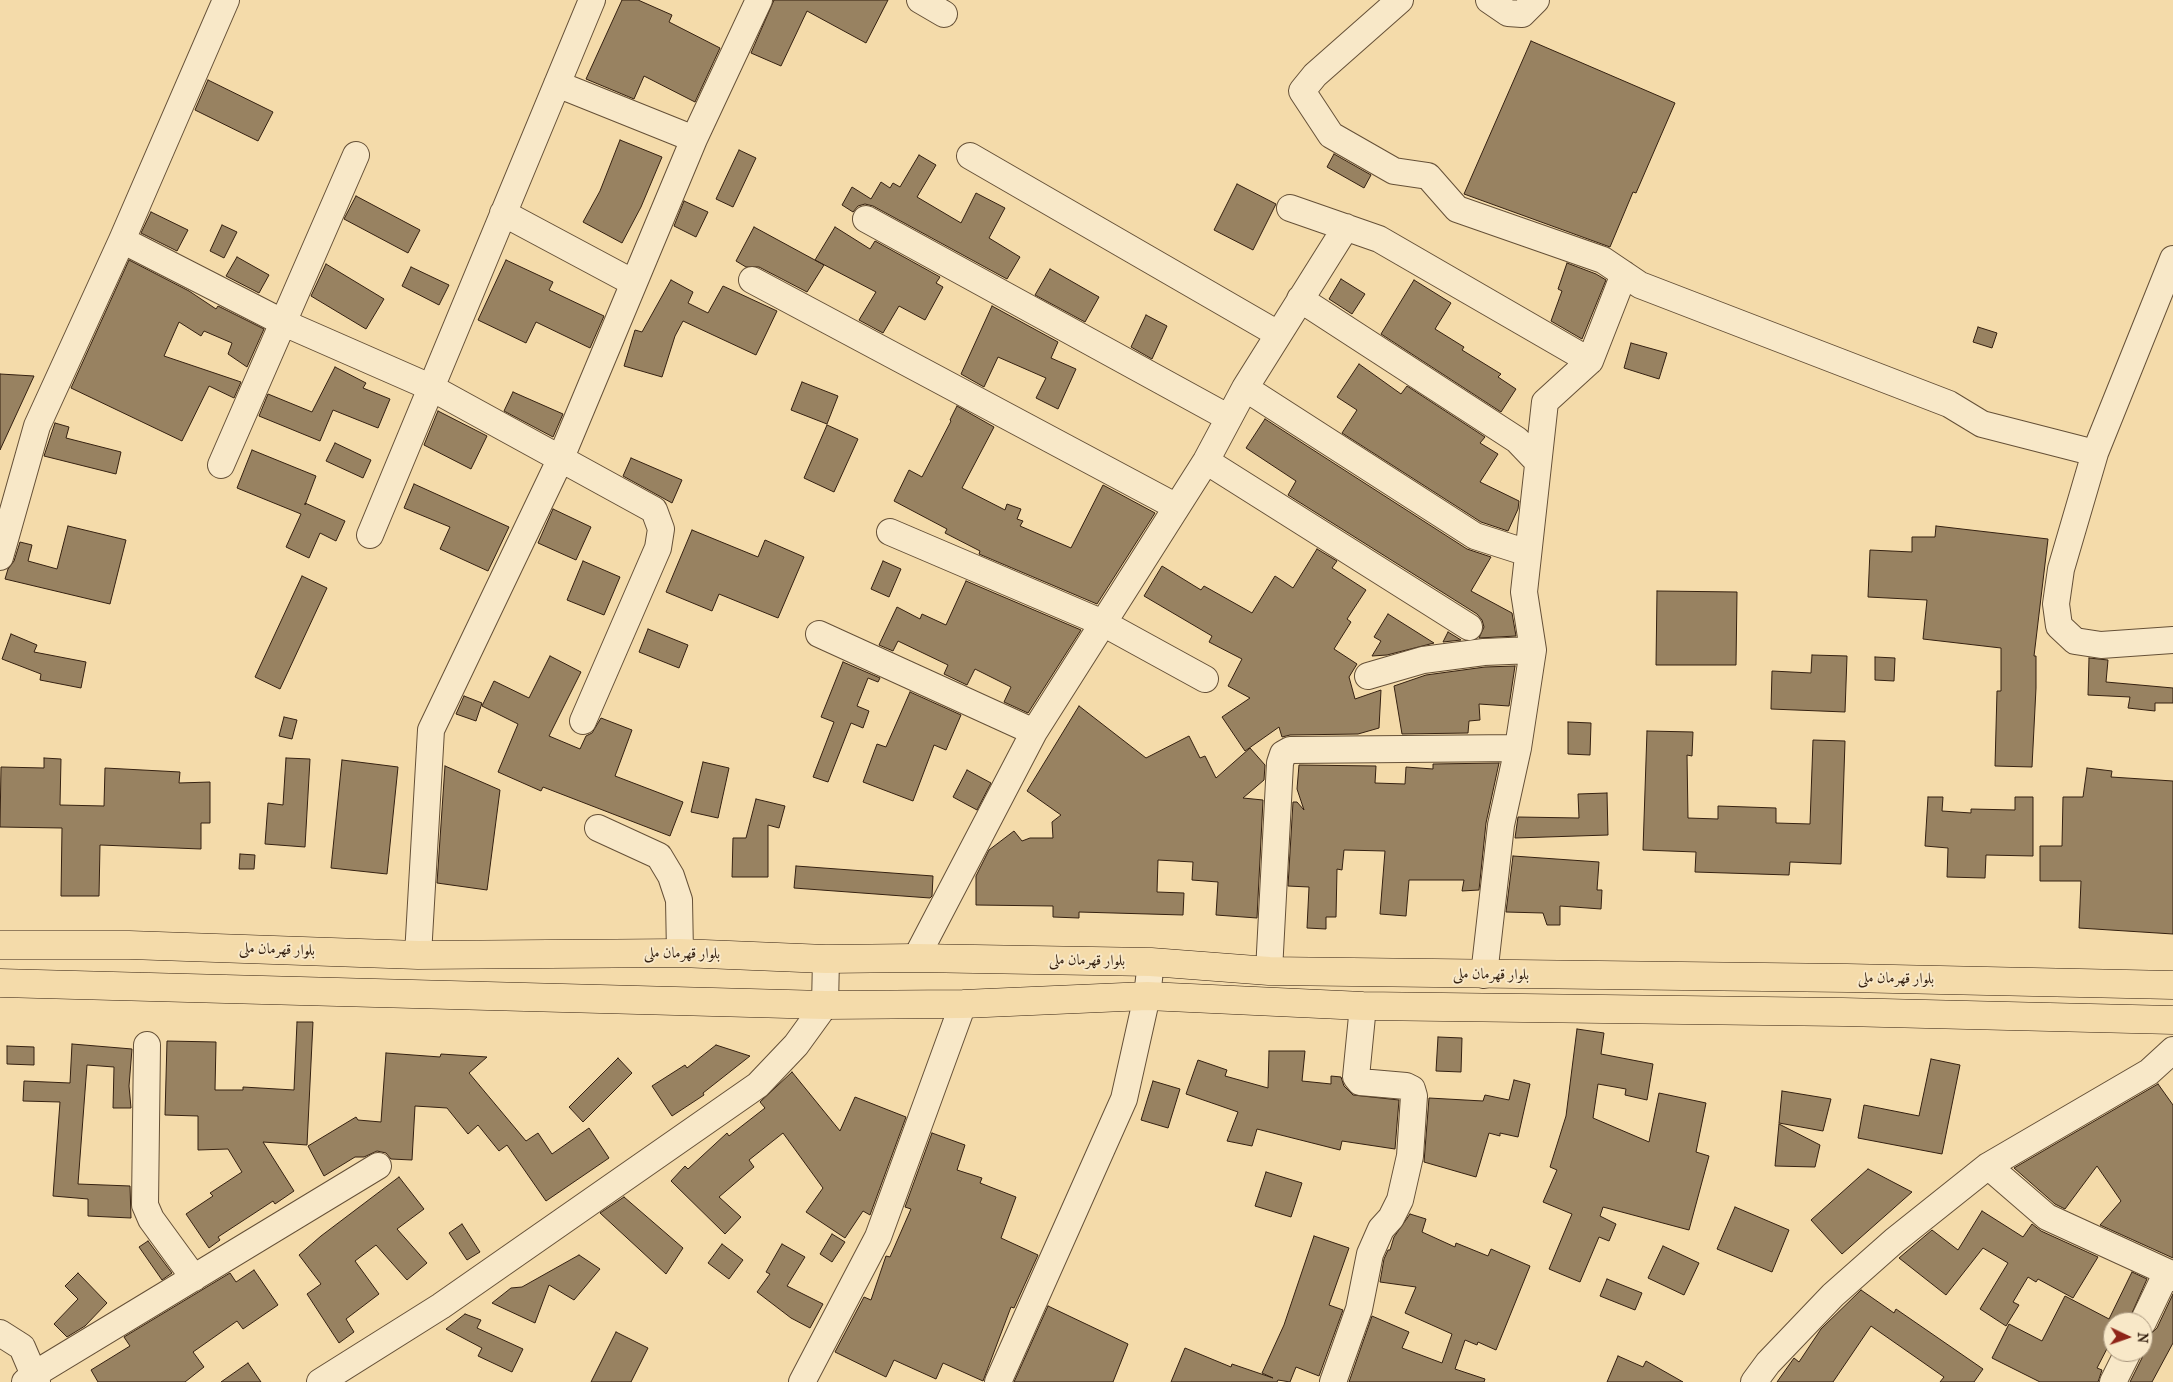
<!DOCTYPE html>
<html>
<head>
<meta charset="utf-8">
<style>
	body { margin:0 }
	#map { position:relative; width:2173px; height:1382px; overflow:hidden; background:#f4dbaa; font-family:"IM FELL French Canon",serif }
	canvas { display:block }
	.north { position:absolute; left:2103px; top:1312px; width:50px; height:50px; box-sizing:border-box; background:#f8e8c8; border:1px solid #aa987f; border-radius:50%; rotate:93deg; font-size:14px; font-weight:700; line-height:20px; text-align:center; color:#352111 }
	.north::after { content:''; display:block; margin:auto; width:18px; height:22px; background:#8f2418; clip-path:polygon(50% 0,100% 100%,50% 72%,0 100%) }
</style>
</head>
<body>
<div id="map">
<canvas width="2173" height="1382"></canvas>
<div class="north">N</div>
</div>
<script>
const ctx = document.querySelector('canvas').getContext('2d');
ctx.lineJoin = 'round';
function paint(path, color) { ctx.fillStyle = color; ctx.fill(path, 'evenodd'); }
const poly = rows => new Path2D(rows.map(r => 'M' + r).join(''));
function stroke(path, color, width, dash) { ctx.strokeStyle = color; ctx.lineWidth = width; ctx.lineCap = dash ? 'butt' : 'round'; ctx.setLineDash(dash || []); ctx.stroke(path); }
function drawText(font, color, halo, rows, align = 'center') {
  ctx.font = font + ' "IM FELL French Canon",Amiri,serif'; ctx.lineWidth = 4; ctx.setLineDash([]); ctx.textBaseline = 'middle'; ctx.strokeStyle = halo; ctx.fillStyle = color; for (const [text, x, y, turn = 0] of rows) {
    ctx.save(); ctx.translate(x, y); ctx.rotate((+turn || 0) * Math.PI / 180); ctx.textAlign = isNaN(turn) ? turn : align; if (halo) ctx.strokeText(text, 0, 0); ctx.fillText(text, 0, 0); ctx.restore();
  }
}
const building = poly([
	[622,0,638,0,672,15,669,22,720,48,695,102,644,76,634,99,586,79,622,0],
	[774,0,888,0,866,43,807,11,781,66,751,53,774,0],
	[1531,41,1675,103,1636,193,1633,192,1610,247,1464,194,1531,41],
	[208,80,273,112,258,141,195,110,208,80],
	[620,140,662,157,641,207,622,243,583,222,600,191,620,140],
	[739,150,756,158,733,207,716,199,739,150],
	[1334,154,1371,175,1364,188,1327,167,1334,154],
	[919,155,936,165,917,197,961,223,976,193,1005,208,989,238,1020,257,1007,279,873,206,865,204,858,206,853,212,842,205,852,187,871,199,881,182,890,188,893,183,900,187,919,155],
	[1237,184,1276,204,1253,250,1214,230,1237,184],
	[356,196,420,230,408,253,344,219,356,196],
	[684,201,708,212,696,237,674,226,684,201],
	[151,212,188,230,177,251,141,233,151,212],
	[222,225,237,232,224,258,210,251,222,225],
	[754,227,824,265,807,292,759,267,746,267,736,261,754,227],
	[835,227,870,249,875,241,940,277,936,283,943,287,925,320,899,306,883,333,859,320,876,292,815,260,835,227],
	[237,257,269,275,259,293,226,276,237,257],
	[129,260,189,291,216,309,218,306,264,329,247,367,228,354,232,343,204,331,201,336,179,322,164,356,241,382,234,398,209,386,182,441,71,388,129,260],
	[506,260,553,282,549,290,604,316,590,348,536,322,526,343,478,320,506,260],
	[1567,263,1596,274,1606,280,1582,339,1551,321,1562,291,1558,289,1567,263],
	[326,264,384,299,366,329,311,296,326,264],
	[411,267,449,285,439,305,402,286,411,267],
	[1050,269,1099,297,1085,322,1035,295,1050,269],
	[1341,279,1365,294,1352,314,1329,299,1341,279],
	[671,280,693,292,688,303,708,313,723,286,777,311,756,355,683,321,675,336,662,377,624,366,635,330,642,332,671,280],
	[1414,280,1451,303,1435,329,1464,347,1462,350,1501,374,1498,377,1516,389,1501,412,1381,334,1414,280],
	[992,306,1058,342,1051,358,1076,369,1058,409,1036,398,1046,378,998,357,984,387,961,374,992,306],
	[1146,315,1167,326,1152,359,1131,347,1146,315],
	[1978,327,1997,333,1992,348,1973,342,1978,327],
	[1631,343,1667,353,1659,379,1624,368,1631,343],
	[1359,364,1401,394,1407,386,1485,437,1480,443,1498,454,1480,482,1519,501,1518,509,1508,531,1481,522,1342,433,1357,410,1337,397,1359,364],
	[335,367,366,383,363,388,390,399,378,428,333,410,320,441,259,416,268,394,312,412,335,367],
	[0,374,34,376,0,450,0,374],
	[802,382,838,396,827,424,791,410,802,382],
	[513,392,563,414,553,437,504,411,513,392],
	[957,406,994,427,962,488,1005,510,1007,504,1021,509,1017,519,1023,521,1020,526,1071,548,1103,485,1155,513,1097,604,979,554,980,551,945,533,947,529,894,501,909,470,922,477,951,421,950,420,957,406],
	[438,411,487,436,471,469,424,445,438,411],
	[1265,419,1467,549,1491,557,1471,591,1512,613,1516,636,1479,638,1484,627,1482,620,1477,614,1288,495,1296,481,1246,448,1265,419],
	[55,423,69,427,66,438,121,452,116,474,44,456,55,423],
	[827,425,858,439,834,492,804,478,827,425],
	[335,443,371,460,363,478,326,461,335,443],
	[252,450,316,476,305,505,305,503,345,521,336,541,320,533,309,558,286,547,301,514,237,488,252,450],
	[631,458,682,480,672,503,623,476,631,458],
	[414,484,509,527,488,571,440,549,450,527,404,508,414,484],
	[553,509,591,527,576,560,538,543,553,509],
	[68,526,126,540,110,604,5,579,8,569,14,561,20,542,32,545,28,561,57,569,68,526],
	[1936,526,2048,539,2034,656,2036,656,2036,688,2032,767,1995,766,1997,691,2001,691,2001,648,1923,639,1927,600,1868,597,1870,550,1912,552,1912,537,1935,537,1936,526],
	[692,530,758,557,765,540,804,557,778,618,719,594,712,611,666,592,692,530],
	[1317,549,1337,561,1332,568,1366,590,1347,619,1351,622,1334,649,1357,664,1349,677,1355,699,1381,690,1379,728,1358,734,1290,735,1282,737,1279,727,1245,751,1222,717,1250,698,1228,686,1242,659,1209,642,1212,636,1144,596,1162,566,1201,590,1204,586,1252,613,1275,576,1293,588,1317,549],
	[583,561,620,577,604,615,567,600,583,561],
	[883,561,901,569,889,597,871,589,883,561],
	[302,576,327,588,280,689,255,677,302,576],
	[966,581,1081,630,1028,713,1004,702,1011,687,975,669,967,685,944,674,948,665,898,641,893,651,879,645,897,607,920,619,922,614,946,625,966,581],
	[1657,591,1737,592,1736,665,1656,665,1657,591],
	[1388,614,1434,643,1387,655,1372,656,1381,641,1374,637,1388,614],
	[648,629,688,645,679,668,639,652,648,629],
	[1448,632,1461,640,1443,642,1448,632],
	[11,634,37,645,34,652,86,662,81,688,40,680,41,674,2,659,11,634],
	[1812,655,1847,656,1845,712,1771,709,1772,671,1811,673,1812,655],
	[550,656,581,672,549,736,580,749,586,736,592,733,601,718,632,730,615,776,683,802,670,836,543,787,541,791,498,772,518,724,482,706,494,681,529,698,550,656],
	[1875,657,1895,658,1894,681,1875,680,1875,657],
	[2089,658,2108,660,2106,682,2173,688,2173,703,2155,703,2155,711,2128,708,2130,697,2088,695,2089,658],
	[843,662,880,678,878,682,868,678,857,706,869,711,863,728,851,723,828,782,813,777,834,722,821,717,843,662],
	[1515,666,1509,706,1479,704,1480,720,1469,721,1468,733,1402,734,1394,686,1426,675,1485,667,1515,666],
	[910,692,961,715,946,750,934,745,913,801,863,782,877,744,886,747,910,692],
	[464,696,482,703,476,721,456,714,464,696],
	[1079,706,1146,758,1189,736,1200,758,1205,756,1216,778,1250,748,1265,765,1264,780,1243,798,1263,800,1257,918,1216,915,1218,882,1192,880,1193,862,1158,860,1157,892,1184,893,1183,915,1079,912,1079,918,1053,917,1053,906,976,905,976,876,989,850,1014,831,1022,841,1030,838,1053,838,1052,822,1061,815,1027,791,1079,706],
	[284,717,297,720,292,739,279,736,284,717],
	[1568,722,1591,723,1590,755,1568,754,1568,722],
	[1647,731,1693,732,1692,756,1687,755,1688,818,1718,819,1718,806,1776,808,1776,823,1810,824,1813,740,1845,741,1841,864,1790,862,1789,875,1695,872,1696,852,1643,850,1647,731],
	[44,758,61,759,60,805,104,806,105,768,180,772,179,783,210,782,210,823,201,823,201,849,100,845,99,896,61,896,62,828,0,827,1,767,44,768,44,758],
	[286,758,310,759,305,847,265,844,268,803,283,805,286,758],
	[342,760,398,767,387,874,331,868,342,760],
	[703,762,729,768,718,818,691,812,703,762],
	[1499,763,1486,823,1479,890,1462,891,1464,880,1409,880,1406,916,1380,914,1385,851,1344,850,1342,870,1337,869,1336,917,1326,917,1326,929,1307,928,1309,887,1288,886,1293,802,1297,802,1304,810,1297,789,1299,765,1376,766,1375,783,1405,784,1406,767,1433,769,1433,764,1499,763],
	[445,766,500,790,487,890,437,883,445,766],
	[2087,768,2112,771,2111,777,2173,781,2173,934,2079,928,2081,881,2040,881,2040,846,2062,846,2063,797,2083,797,2087,768],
	[967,770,991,783,977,810,953,797,967,770],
	[1607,793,1608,835,1515,838,1518,817,1579,818,1578,794,1607,793],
	[1928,797,1943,797,1942,811,1971,813,1971,809,2015,810,2015,797,2033,797,2033,856,1986,855,1985,878,1947,877,1948,848,1925,846,1928,797],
	[756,799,785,806,779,828,768,825,768,877,732,877,733,838,746,838,756,799],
	[240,854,255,855,254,869,239,869,240,854],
	[1513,856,1599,862,1597,890,1602,890,1601,909,1560,906,1560,925,1547,925,1543,913,1506,912,1513,856],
	[796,866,933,876,932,896,930,898,794,888,796,866],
	[297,1022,313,1022,307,1145,263,1142,294,1191,275,1204,273,1201,218,1237,220,1240,209,1248,186,1214,213,1196,210,1193,242,1172,228,1149,198,1150,198,1116,165,1115,167,1041,216,1042,215,1090,243,1090,243,1087,294,1090,297,1022],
	[1577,1029,1604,1033,1601,1054,1653,1064,1647,1100,1625,1095,1626,1089,1598,1084,1593,1118,1649,1142,1659,1093,1706,1103,1696,1152,1709,1156,1689,1230,1603,1207,1600,1216,1616,1224,1609,1241,1599,1237,1580,1282,1549,1269,1572,1214,1543,1202,1557,1170,1550,1167,1566,1116,1577,1029],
	[1438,1037,1462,1038,1461,1072,1436,1071,1438,1037],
	[72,1044,132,1049,129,1086,131,1108,113,1108,114,1067,87,1065,78,1184,130,1186,131,1218,88,1216,88,1199,53,1196,60,1102,23,1101,24,1081,70,1083,72,1044],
	[716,1045,750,1056,703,1093,704,1095,672,1116,652,1086,685,1065,687,1068,716,1045],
	[7,1046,34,1047,34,1065,7,1064,7,1046],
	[1269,1051,1305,1051,1302,1081,1331,1084,1331,1076,1341,1077,1344,1086,1353,1095,1399,1100,1395,1149,1342,1141,1340,1150,1257,1129,1252,1146,1227,1141,1238,1112,1186,1094,1198,1060,1227,1070,1225,1076,1268,1088,1269,1051],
	[386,1053,440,1057,441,1054,487,1057,469,1073,526,1141,538,1133,552,1154,589,1128,609,1158,546,1201,507,1145,499,1151,478,1125,468,1134,447,1108,415,1106,412,1160,391,1159,386,1153,377,1151,364,1157,355,1157,324,1176,308,1146,356,1117,358,1120,381,1122,386,1053],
	[618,1058,632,1073,583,1122,569,1107,618,1058],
	[1931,1059,1960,1065,1942,1154,1858,1138,1864,1105,1919,1116,1931,1059],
	[792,1072,840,1131,855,1097,906,1117,870,1215,863,1211,845,1238,806,1212,823,1188,783,1133,749,1160,754,1167,719,1197,741,1217,725,1234,671,1181,685,1166,688,1169,727,1133,729,1136,765,1108,760,1102,792,1072],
	[1514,1080,1530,1084,1518,1137,1500,1133,1500,1136,1489,1133,1476,1177,1424,1162,1429,1098,1483,1101,1485,1095,1509,1100,1514,1080],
	[1153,1081,1180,1089,1168,1128,1141,1120,1153,1081],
	[2158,1084,2173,1105,2173,1258,2100,1225,2121,1201,2097,1166,2065,1209,2055,1204,2014,1168,2158,1084],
	[1782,1091,1831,1099,1823,1131,1779,1123,1782,1091],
	[1779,1124,1820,1145,1815,1167,1775,1166,1779,1124],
	[932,1133,965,1145,957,1170,982,1178,980,1183,1016,1197,1001,1238,1038,1255,1014,1308,1011,1307,983,1381,943,1363,936,1379,894,1360,886,1377,835,1352,864,1297,871,1300,886,1256,890,1257,911,1209,905,1207,932,1133],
	[1868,1169,1912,1192,1842,1254,1811,1220,1868,1169],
	[1266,1172,1302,1183,1291,1217,1255,1206,1266,1172],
	[399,1177,424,1209,397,1229,427,1263,407,1280,376,1245,355,1261,379,1294,346,1319,354,1332,339,1343,307,1294,321,1284,299,1255,321,1236,399,1177],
	[624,1197,683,1248,666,1274,600,1213,624,1197],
	[1735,1207,1789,1230,1772,1272,1717,1249,1735,1207],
	[1982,1211,2023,1237,2032,1224,2041,1231,2098,1257,2073,1298,2038,1279,2036,1282,2028,1277,2013,1302,2019,1305,2006,1326,1980,1309,2008,1263,1983,1248,1946,1295,1899,1258,1932,1230,1958,1250,1982,1211],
	[1410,1214,1426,1219,1422,1232,1455,1247,1456,1243,1488,1256,1491,1249,1530,1266,1496,1350,1478,1342,1477,1345,1465,1340,1455,1369,1485,1379,1484,1382,1349,1382,1372,1316,1409,1332,1402,1348,1442,1363,1452,1334,1405,1313,1416,1287,1380,1282,1384,1259,1388,1250,1390,1250,1394,1237,1410,1214],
	[462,1224,480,1252,467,1260,449,1233,462,1224],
	[832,1234,845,1242,832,1262,820,1254,832,1234],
	[1314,1236,1349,1248,1329,1305,1343,1310,1319,1376,1296,1367,1290,1382,1278,1380,1277,1382,1171,1382,1185,1348,1231,1367,1232,1364,1273,1378,1262,1373,1284,1325,1314,1236],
	[148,1241,172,1273,162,1280,139,1247,148,1241],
	[722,1244,743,1260,729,1279,708,1263,722,1244],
	[782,1244,805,1257,787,1286,823,1304,810,1328,791,1318,757,1292,770,1274,766,1272,782,1244],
	[1663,1246,1699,1263,1684,1295,1648,1278,1663,1246],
	[579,1255,600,1269,574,1300,549,1285,535,1323,492,1303,511,1288,522,1287,579,1255],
	[254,1270,278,1305,243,1329,237,1321,193,1352,204,1367,185,1382,98,1382,91,1370,130,1346,124,1337,230,1273,236,1282,254,1270],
	[2132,1272,2147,1279,2128,1322,2113,1322,2113,1337,2097,1368,2102,1370,2098,1382,2040,1382,1992,1358,2009,1324,2042,1341,2065,1296,2109,1319,2132,1272],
	[78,1273,107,1303,85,1326,67,1337,54,1324,78,1299,65,1286,78,1273],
	[1607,1279,1642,1293,1635,1310,1600,1296,1607,1279],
	[1861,1290,1894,1313,1896,1309,1983,1369,1974,1382,1940,1382,1944,1377,1871,1326,1833,1382,1777,1382,1794,1358,1799,1362,1821,1329,1861,1290],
	[2173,1294,2173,1343,2152,1382,2130,1382,2142,1358,2143,1341,2157,1328,2173,1294],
	[1048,1306,1128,1344,1113,1382,1014,1382,1048,1306],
	[465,1314,481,1320,477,1328,523,1349,512,1372,478,1356,482,1348,446,1329,465,1314],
	[616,1332,648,1348,631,1382,591,1382,616,1332],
	[1618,1356,1643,1367,1646,1361,1683,1382,1607,1382,1618,1356],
	[248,1363,261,1382,221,1382,248,1363]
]);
paint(building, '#988261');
stroke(building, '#352111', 1);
const minor = poly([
	[920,0,944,14],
	[1400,0,1315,75,1302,91,1331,135,1394,171,1428,176,1457,209,1603,260,1640,285,1949,404,1982,424,2095,453],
	[1489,0,1508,13,1522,14,1536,0],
	[557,84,694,139],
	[970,156,1278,334],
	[1290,208,1379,239,1590,361],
	[503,213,632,282],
	[866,219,1229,418],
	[122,240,284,323,430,387,654,510,661,529,658,548,583,721],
	[2173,259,2095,453,2061,569,2056,604,2059,626,2075,641,2101,645,2173,640],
	[752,280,1175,506],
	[1300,299,1517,440,1538,462],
	[1245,388,1475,536,1528,553],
	[1206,461,1469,627],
	[221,465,356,155],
	[890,532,1103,623,1205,679],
	[370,535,592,0],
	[0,557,37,426,122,240,226,0],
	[819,634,1034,732],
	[1368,676,1423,660,1484,652,1533,650],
	[598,828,659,856,671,876,679,900,680,953],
	[418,955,431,730,560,460,694,139,759,0],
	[916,958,1034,732,1206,461,1245,388,1346,227],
	[1269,971,1280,763,1283,754,1290,750,1518,748],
	[1484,975,1501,825,1518,748,1533,650,1524,592,1545,402,1590,361,1624,274],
	[147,1045,145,1205,151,1219,194,1278],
	[1988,1166,2047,1217,2167,1272,2173,1278],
	[2143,1322,2167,1272],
	[0,1333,22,1347,37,1382],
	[25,1382,33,1375,378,1166],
	[320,1382,441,1306,758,1085,796,1045,825,1005,826,959],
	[802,1382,878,1237,963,1004],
	[998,1382,1124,1099,1147,996,1151,962],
	[1333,1382,1359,1309,1370,1254,1381,1229,1391,1218,1400,1200,1410,1156,1414,1096,1412,1089,1406,1086,1360,1082,1356,1077,1363,1006],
	[1754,1382,1768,1363,1833,1295,1894,1241,1988,1166,2149,1072,2173,1050],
	[2113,1382,2128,1352]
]);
const highway = poly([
	[0,945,129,945,418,955,680,953,826,959,916,958,1151,962,1269,971,1847,978,2173,985],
	[0,983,825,1005,963,1004,1147,996,1363,1006,1843,1012,2173,1020]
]);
stroke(minor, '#655037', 28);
stroke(highway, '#352111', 29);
stroke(minor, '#f8e8c8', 26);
stroke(highway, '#f4dbaa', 28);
drawText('15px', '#352111', '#f8e8c8', [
	["بلوار قهرمان ملی",277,950,2],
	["بلوار قهرمان ملی",682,954,1],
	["بلوار قهرمان ملی",1087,961,1],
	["بلوار قهرمان ملی",1491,975,1],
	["بلوار قهرمان ملی",1896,979,1]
]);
</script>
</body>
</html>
